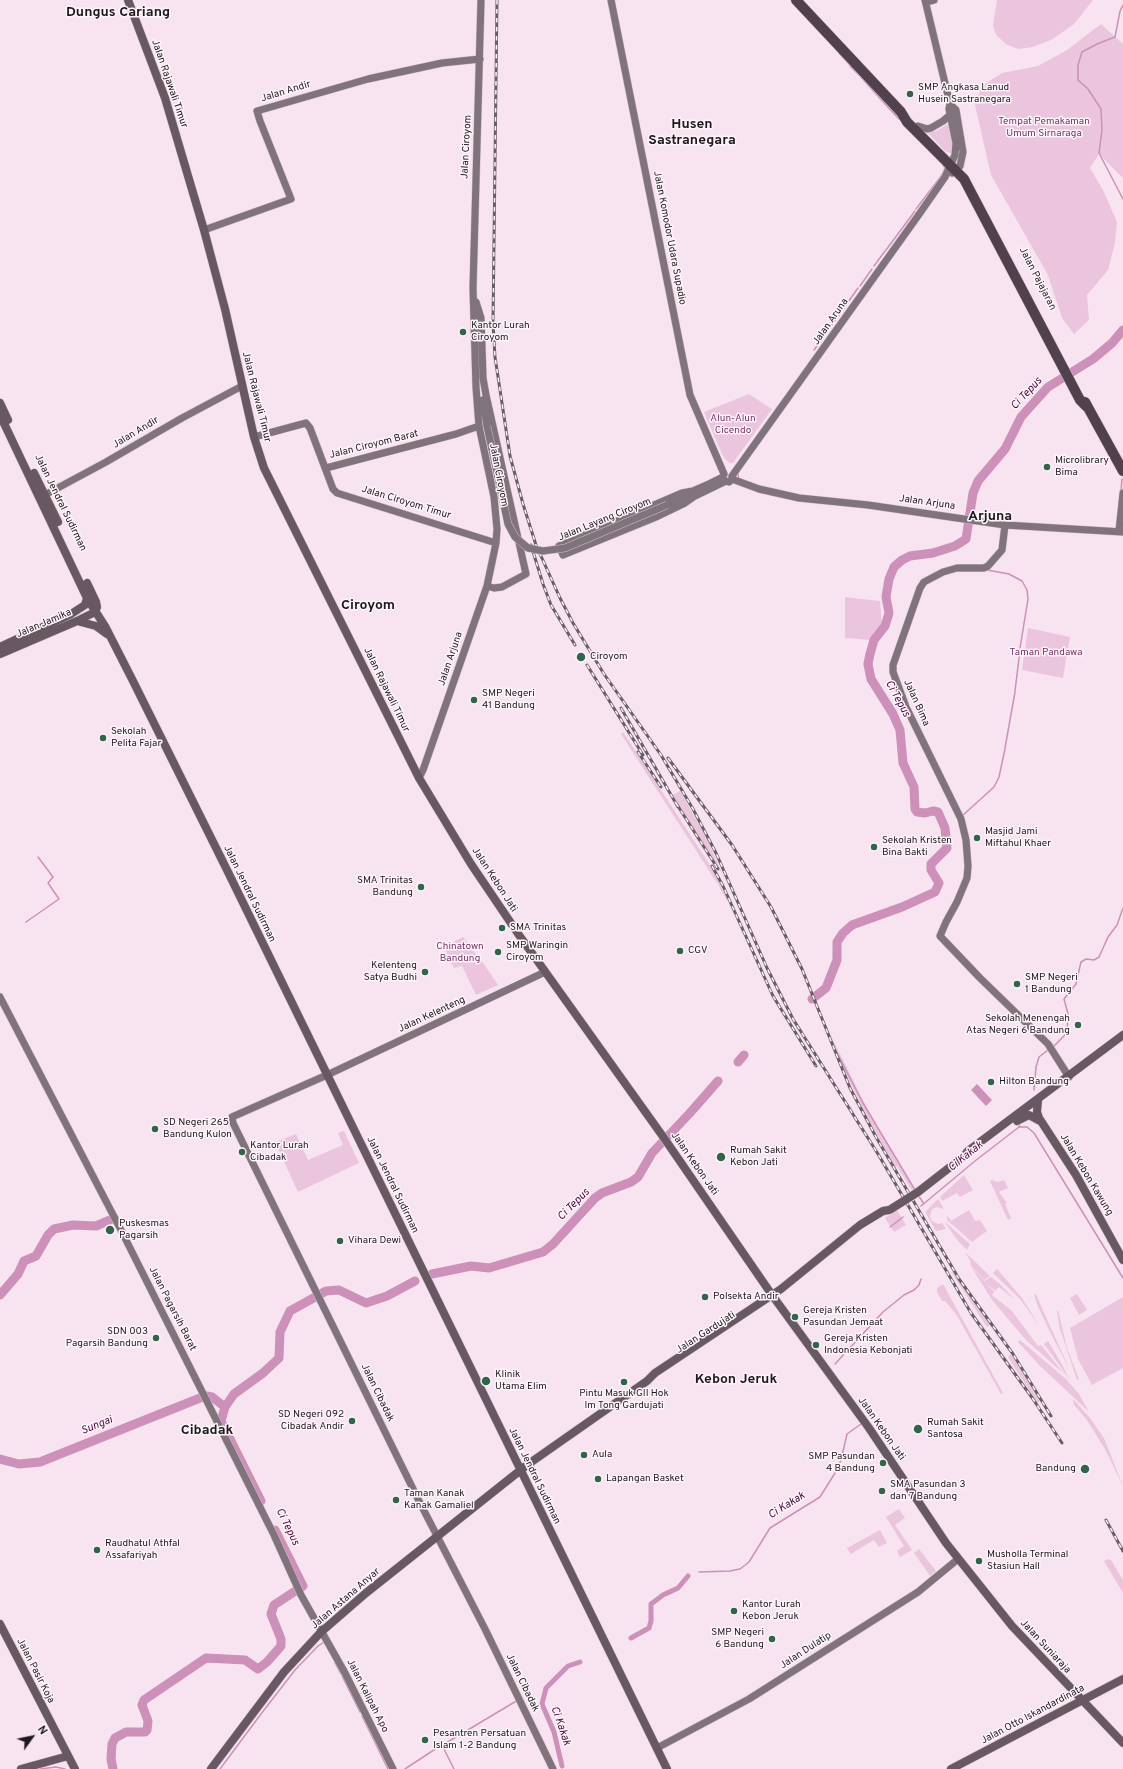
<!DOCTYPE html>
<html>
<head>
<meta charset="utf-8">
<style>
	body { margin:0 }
	#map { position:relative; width:1123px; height:1769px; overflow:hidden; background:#f8e4f1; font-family:Overpass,sans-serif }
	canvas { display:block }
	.north { position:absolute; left:12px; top:1717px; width:40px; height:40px; -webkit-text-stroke:3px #fef5fb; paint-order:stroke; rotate:57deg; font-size:11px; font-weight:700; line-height:16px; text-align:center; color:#20191d }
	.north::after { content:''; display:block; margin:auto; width:14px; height:18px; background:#20191d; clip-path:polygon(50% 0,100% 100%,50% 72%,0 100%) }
</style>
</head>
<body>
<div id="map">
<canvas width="1123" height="1769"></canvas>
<div class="north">N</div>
</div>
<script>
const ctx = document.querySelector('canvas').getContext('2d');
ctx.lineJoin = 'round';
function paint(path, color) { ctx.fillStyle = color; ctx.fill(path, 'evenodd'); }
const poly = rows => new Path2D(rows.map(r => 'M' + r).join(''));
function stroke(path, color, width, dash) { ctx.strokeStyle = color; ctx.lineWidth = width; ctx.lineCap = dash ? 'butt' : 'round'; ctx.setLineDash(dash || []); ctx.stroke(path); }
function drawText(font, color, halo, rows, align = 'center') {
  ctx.font = font + ' Overpass,sans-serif'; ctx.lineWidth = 3; ctx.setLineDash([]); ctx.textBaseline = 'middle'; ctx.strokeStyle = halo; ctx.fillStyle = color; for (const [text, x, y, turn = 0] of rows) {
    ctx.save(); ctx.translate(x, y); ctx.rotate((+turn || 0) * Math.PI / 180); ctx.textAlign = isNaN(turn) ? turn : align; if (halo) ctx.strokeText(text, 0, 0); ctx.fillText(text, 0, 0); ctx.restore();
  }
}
paint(poly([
	[997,0,1093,0,1074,24,1053,39,1033,47,1018,49,1006,44,996,35,993,25],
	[1101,24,1123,44,1123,178,1099,154,1090,168,1103,190,1117,222,1115,243,1108,270,1087,295,1089,320,1074,334,1062,318,1048,275,991,175,975,105,982,86,1002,73,1038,66,1067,50],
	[950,123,955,149,952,154,945,151,928,133,936,131],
	[749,394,772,409,733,463,730,463,726,460,722,454,704,412],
	[845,597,880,601,882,625,870,640,845,638],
	[1028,628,1070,637,1063,678,1022,670],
	[623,732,708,862,728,900,727,901,719,886,621,734],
	[680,791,706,837,729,888,720,870,673,795],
	[463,937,486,967,498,985,476,995,462,966,454,968,444,947],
	[829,1032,871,1116,914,1189,912,1191,897,1166,895,1167,864,1111,843,1068],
	[344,1131,359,1163,298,1192,275,1142,296,1134,308,1160,343,1145,338,1133],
	[964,1175,973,1190,960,1197,957,1193,942,1201,940,1197],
	[992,1180,998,1182,1004,1180,1008,1188,999,1192,1007,1203,1005,1204,1011,1218,1008,1220,990,1181],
	[938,1199,944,1209,937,1207,932,1209,930,1216,932,1221,938,1224,942,1223,946,1229,936,1231,925,1212],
	[897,1210,906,1225,894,1232,885,1218],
	[969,1210,975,1221,980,1220,987,1231,972,1242,947,1220,947,1215,951,1221],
	[944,1221,970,1244,967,1250,958,1241],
	[965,1252,990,1276,984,1280,970,1264,971,1262],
	[970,1265,994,1292,992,1295,1012,1311,1038,1346,1041,1345,1065,1375,1026,1340,992,1300],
	[997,1269,1022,1298,1040,1327,1021,1300,993,1273],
	[951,1272,952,1272,990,1325,987,1327],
	[991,1277,1001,1285,1015,1300,999,1287,995,1291,984,1281],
	[943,1284,1003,1393,1001,1394,956,1314,945,1301,942,1301,937,1292,937,1288],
	[1036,1294,1045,1315,1070,1370,1054,1340,1039,1309,1034,1295],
	[1077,1294,1087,1310,1079,1315,1070,1298],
	[1123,1297,1123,1368,1092,1385,1078,1359,1070,1328],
	[1058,1310,1067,1348,1079,1379,1077,1380,1060,1329,1057,1311],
	[1020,1340,1066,1379,1079,1394,1088,1410,1087,1410,1039,1365,1018,1342],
	[1048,1341,1060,1361,1070,1380,1044,1344],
	[1011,1354,1040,1401,1037,1403,1008,1357],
	[1073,1399,1090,1418,1104,1438,1123,1486,1106,1451,1087,1420,1074,1405],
	[899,1509,905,1518,895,1525,912,1550,900,1557,897,1551,904,1546,886,1517],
	[880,1530,887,1543,879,1547,874,1540,851,1554,847,1548],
	[919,1549,936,1571,930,1576,914,1553],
	[1108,1559,1110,1560,1111,1560,1123,1580,1123,1593,1104,1561]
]), '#ebc4de');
paint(poly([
	[977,1084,992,1100,986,1106,971,1090]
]), '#cc90b9');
stroke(poly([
	[1123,5,1120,11,1115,37,1097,44,1082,52,1078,65,1078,80,1088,89,1101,109,1102,130,1099,153,1123,199],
	[839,53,850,65],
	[850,66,860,76],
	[860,76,885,104],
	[885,104,899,119],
	[916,209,942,175,945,168,943,165],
	[886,250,915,211],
	[874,266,885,251],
	[860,286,872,269],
	[814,350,858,288],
	[738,474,739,480],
	[1121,491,1122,479],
	[987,570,1009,574,1022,581,1027,590,1028,599,1020,648],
	[1015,691,1020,650],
	[1005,748,1015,692],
	[962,816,994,787,999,777,1005,749],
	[26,922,59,899,48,883,53,877,38,857],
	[1053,1047,1067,1033,1068,1014,1064,999,1076,984,1081,962,1086,959,1094,960,1099,957,1108,937,1117,925,1123,908],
	[836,1051,863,1103,915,1190],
	[1034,1090,1036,1067,1039,1057,1048,1050],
	[1019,1127,1027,1127,1034,1133,1123,1278],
	[918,1195,924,1204],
	[921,1206,975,1161,1019,1127,1020,1123],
	[890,1227,903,1217],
	[835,1364,883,1312,904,1295,914,1290,919,1285,921,1279],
	[699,1572,730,1571,740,1569,749,1562,770,1528,820,1497,835,1473,841,1460,847,1434,861,1424],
	[335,1663,341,1674],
	[342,1676,360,1712],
	[261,1714,295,1670,318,1646,324,1642],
	[362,1716,388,1769],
	[446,1743,518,1700],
	[442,1745,454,1769],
	[40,1769,56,1767,65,1769],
	[220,1769,261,1714],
	[405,1769,443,1744]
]), '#cc90b9', 1.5);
stroke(poly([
	[631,1638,649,1628,651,1621,651,1604,663,1595,678,1588,688,1576],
	[562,1766,554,1732,542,1704,546,1688,568,1666,580,1662]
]), '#cc90b9', 5);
stroke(poly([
	[812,999,826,988,837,960,837,942,843,933,852,925,902,907,935,892,939,883,931,870,931,864,947,848,945,828,938,812,933,811,925,813,917,812,915,809,914,787,903,763,900,730,893,714,871,679,868,664,870,654,874,640,885,626,889,613,886,597,889,579,894,567,902,560,910,556,933,553,955,546,966,539,973,493,978,481,1005,449,1021,417,1048,387,1093,359,1112,343,1123,330],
	[738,1062,744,1055],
	[432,1274,471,1266,489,1268,543,1252,553,1244,595,1198,602,1193,631,1182,638,1177,652,1153,689,1114,718,1081],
	[0,1295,18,1274,24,1261,36,1256,48,1235,54,1229,73,1225,96,1226,110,1220],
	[207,1396,212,1397,225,1407],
	[0,1459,19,1464,40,1462,200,1398],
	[261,1501,221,1421,225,1407,234,1394,263,1373,279,1358,280,1332,290,1311,326,1291,339,1290,366,1303,387,1296,415,1281],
	[113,1769,111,1759,112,1744,115,1738,126,1732,145,1732,147,1730,148,1721,142,1705,144,1700,206,1658,245,1660,258,1669,267,1662,281,1646,281,1639,271,1614,274,1605,303,1586,275,1530]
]), '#cc90b9', 9);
const secondary = poly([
	[611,0,690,395,724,474],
	[926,2,934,0],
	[950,104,956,110,963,152,960,166,952,173],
	[918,126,927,129,931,128,943,121,950,115],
	[204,230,291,199,260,121,257,111,368,79,442,63,480,59],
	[476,302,481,318,483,378,486,395,526,574,502,587,494,588,487,586],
	[483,400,487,426],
	[254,437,306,423,310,428,333,489,337,493,496,543],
	[326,468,456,434,479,426],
	[724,474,723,477,709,484,693,491,682,493,559,546,563,555,656,517,685,503,695,496,726,481,729,482,732,479],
	[732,476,920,213,945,177,955,155,956,143,949,109,950,104,925,0],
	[732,479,759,489,799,498,868,505,1005,525,1123,532],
	[41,497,106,462,182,418,242,386],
	[667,505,691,497],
	[1005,525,1002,550,988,566,984,568,957,568,943,572,924,582,920,588,893,665,893,672,906,707,961,819,966,840,968,866,967,878,957,902,946,922,940,936,980,978,1048,1044,1069,1077],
	[1119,531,1123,493],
	[419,778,423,770,487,586,496,543,497,529,494,497,479,426,476,387,473,288,481,0],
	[545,972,327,1075,232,1117,233,1123,418,1499,485,1629,553,1769],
	[0,997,123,1234,274,1535,301,1595,345,1673,393,1769],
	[657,1748,749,1699,918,1592,958,1559]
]);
const primary = poly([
	[128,0,165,98,204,230,225,309,254,437,264,468,419,778,471,864,519,935,664,1138,772,1295,869,1428,946,1543,1012,1626,1123,1743],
	[0,403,8,420],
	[0,415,87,598,106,628,133,681,227,870,667,1769],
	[34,473,58,522],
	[87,583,96,602,97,607,95,612],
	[77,621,96,626,107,634],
	[0,647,71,614,85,605,87,598],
	[0,654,77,621,95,612],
	[1038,1100,1037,1112,1039,1118,1076,1175,1123,1260],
	[1017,1121,1029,1115,1040,1121],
	[918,1192,963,1157,968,1151,1123,1035],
	[0,1624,75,1769],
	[21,1769,68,1756],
	[211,1769,284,1672,321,1632,366,1593,527,1465,647,1381,655,1373,781,1289,860,1225,883,1211,889,1210],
	[951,1769,1123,1679]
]);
const highway = poly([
	[796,0,901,112,907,122,964,179,1080,400,1087,407],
	[1085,402,1123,471]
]);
stroke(secondary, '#d1bfcb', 8);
stroke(primary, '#d1bfcb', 9);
stroke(highway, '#d1bfcb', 11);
stroke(secondary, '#80737b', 7);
stroke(primary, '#675862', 8);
stroke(highway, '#51414c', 10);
const rail = poly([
	[497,0,493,323,495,357,510,456,523,504,536,545,560,598,573,623,604,674,661,755,693,809,716,853,767,968,793,1019,878,1154,971,1313,1033,1399,1062,1443],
	[531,545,543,584,551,605,575,645],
	[587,665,643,755],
	[621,708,678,807],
	[638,752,661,787],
	[668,758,732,845,771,907,802,969,850,1088,876,1137,959,1279,1013,1354,1051,1416],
	[676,803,718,869],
	[712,866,723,886,773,996,816,1066],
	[1106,1520,1123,1551]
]);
stroke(rail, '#695e65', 3);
stroke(rail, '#fef5fb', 1.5, [4.5]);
const secondaryBridge = poly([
	[487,426,508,524,515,537,528,548,543,551,565,548,667,505]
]);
const primaryBridge = poly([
	[891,1209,918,1192]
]);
stroke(secondaryBridge, '#d1bfcb', 8, []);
stroke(primaryBridge, '#d1bfcb', 9, []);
stroke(secondaryBridge, '#80737b', 7);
stroke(primaryBridge, '#675862', 8);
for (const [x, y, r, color] of [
	[910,94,4,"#31654a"],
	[463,332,4,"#31654a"],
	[1047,467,4,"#31654a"],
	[581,657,5,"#31654a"],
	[474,700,4,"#31654a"],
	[103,738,4,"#31654a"],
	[977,838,4,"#31654a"],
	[874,847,4,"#31654a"],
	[421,887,4,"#31654a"],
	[502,928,4,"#31654a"],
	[680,951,4,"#31654a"],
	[498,952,4,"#31654a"],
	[425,972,4,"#31654a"],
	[1017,984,4,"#31654a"],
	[1078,1025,4,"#31654a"],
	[991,1082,4,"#31654a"],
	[155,1129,4,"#31654a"],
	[242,1152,4,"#31654a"],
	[721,1157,5,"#31654a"],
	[110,1230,5,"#31654a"],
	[340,1241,4,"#31654a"],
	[705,1297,4,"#31654a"],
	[795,1317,4,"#31654a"],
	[156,1338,4,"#31654a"],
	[816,1345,4,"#31654a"],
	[486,1381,5,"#31654a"],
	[624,1382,4,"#31654a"],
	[352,1421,4,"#31654a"],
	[918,1429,5,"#31654a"],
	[584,1455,4,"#31654a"],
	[883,1463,4,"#31654a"],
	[1085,1469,5,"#31654a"],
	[598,1479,4,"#31654a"],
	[882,1491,4,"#31654a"],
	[396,1500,4,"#31654a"],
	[97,1550,4,"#31654a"],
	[979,1561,4,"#31654a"],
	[734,1611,4,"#31654a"],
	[772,1639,4,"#31654a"],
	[425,1740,4,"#31654a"]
]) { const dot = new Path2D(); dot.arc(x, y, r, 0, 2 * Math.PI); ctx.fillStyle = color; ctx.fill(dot); stroke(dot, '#fef5fb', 1.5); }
drawText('10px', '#20191d', '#fef5fb', [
	["Jalan Rajawali Timur",169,84,71],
	["Jalan Andir",286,92,-17],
	["Jalan Ciroyom",467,147,-87],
	["Jalan Komodor Udara Supadio",669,238,79],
	["Jalan Pajajaran",1037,279,63],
	["Jalan Aruna",831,322,-55],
	["Jalan Rajawali Timur",256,397,76],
	["Jalan Andir",136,433,-31],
	["Jalan Ciroyom Barat",374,445,-14],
	["Jalan Ciroyom",498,475,79],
	["Jalan Jendral Sudirman",60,503,64],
	["Jalan Ciroyom Timur",406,503,17],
	["Jalan Arjuna",927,503,8],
	["Jalan Layang Ciroyom",605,520,-22],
	["Jalan Jamika",44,624,-23],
	["Jalan Arjuna",451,659,-71],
	["Jalan Rajawali Timur",386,690,64],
	["Jalan Bima",916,703,66],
	["Jalan Kebon Jati",494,880,57],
	["Jalan Jendral Sudirman",249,894,64],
	["Jalan Kelenteng",432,1015,-25],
	["Jalan Kebon Jati",694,1164,55],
	["Jalan Kebon Kawung",1086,1175,59],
	["Jalan Jendral Sudirman",392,1185,64],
	["Jalan Pagarsih Barat",172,1309,63],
	["Jalan Gardujati",706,1333,-33],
	["Jalan Cibadak",377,1393,64],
	["Jalan Kebon Jati",881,1429,55],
	["Jalan Jendral Sudirman",534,1476,64],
	["Jalan Astana Anyar",346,1599,-41],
	["Jalan Suniaraja",1045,1647,47],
	["Jalan Dulatip",806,1651,-33],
	["Jalan Pasir Koja",35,1671,63],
	["Jalan Cibadak",522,1683,64],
	["Jalan Kalipah Apo",367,1696,63],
	["Jalan Otto Iskandardinata",1033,1715,-28]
]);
drawText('10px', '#20191d', '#fef5fb', [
	["SMP Angkasa Lanud",918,88],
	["Husein Sastranegara",918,100],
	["Kantor Lurah",471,326],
	["Ciroyom",471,338],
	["Microlibrary",1055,461],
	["Bima",1055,473],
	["Ciroyom",590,657],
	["SMP Negeri",482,694],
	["41 Bandung",482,706],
	["Sekolah",111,732],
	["Pelita Fajar",111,744],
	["Masjid Jami",985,832],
	["Miftahul Khaer",985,844],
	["Sekolah Kristen",882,841],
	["Bina Bakti",882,853],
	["SMA Trinitas",413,881,"right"],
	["Bandung",413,893,"right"],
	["SMA Trinitas",510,928],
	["SMP Waringin",506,946],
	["Ciroyom",506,958],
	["CGV",688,951],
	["Kelenteng",417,966,"right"],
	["Satya Budhi",417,978,"right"],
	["SMP Negeri",1025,978],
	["1 Bandung",1025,990],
	["Sekolah Menengah",1070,1019,"right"],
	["Atas Negeri 6 Bandung",1070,1031,"right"],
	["Hilton Bandung",999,1082],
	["SD Negeri 265",163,1123],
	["Bandung Kulon",163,1135],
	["Kantor Lurah",250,1146],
	["Cibadak",250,1158],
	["Rumah Sakit",730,1151],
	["Kebon Jati",730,1163],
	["Puskesmas",119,1224],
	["Pagarsih",119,1236],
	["Vihara Dewi",348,1241],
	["Polsekta Andir",713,1297],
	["Gereja Kristen",803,1311],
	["Pasundan Jemaat",803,1323],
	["SDN 003",148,1332,"right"],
	["Pagarsih Bandung",148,1344,"right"],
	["Gereja Kristen",824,1339],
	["Indonesia Kebonjati",824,1351],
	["Klinik",495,1375],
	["Utama Elim",495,1387],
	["Pintu Masuk GII Hok",624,1394,"center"],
	["Im Tong Gardujati",624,1406,"center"],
	["SD Negeri 092",344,1415,"right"],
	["Cibadak Andir",344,1427,"right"],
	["Rumah Sakit",927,1423],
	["Santosa",927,1435],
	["Aula",592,1455],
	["SMP Pasundan",875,1457,"right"],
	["4 Bandung",875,1469,"right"],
	["Bandung",1076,1469,"right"],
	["Lapangan Basket",606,1479],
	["SMA Pasundan 3",890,1485],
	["dan 7 Bandung",890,1497],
	["Taman Kanak",404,1494],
	["Kanak Gamaliel",404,1506],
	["Raudhatul Athfal",105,1544],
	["Assafariyah",105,1556],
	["Musholla Terminal",987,1555],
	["Stasiun Hall",987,1567],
	["Kantor Lurah",742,1605],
	["Kebon Jeruk",742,1617],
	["SMP Negeri",764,1633,"right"],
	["6 Bandung",764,1645,"right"],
	["Pesantren Persatuan",433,1734],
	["Islam 1-2 Bandung",433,1746]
], 'left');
drawText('10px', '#793266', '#fef5fb', [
	["Tempat Pemakaman",1044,122],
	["Umum Sirnaraga",1044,134],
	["Alun-Alun",733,419],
	["Cicendo",733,431],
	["Taman Pandawa",1046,653],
	["Chinatown",460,947],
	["Bandung",460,959]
]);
drawText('italic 11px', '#4d043d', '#fef5fb', [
	["Ci Tepus",1027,394,-47],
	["Ci Tepus",897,699,61],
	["Ci Kakak",966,1157,-39],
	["Ci Tepus",574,1205,-45],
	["Sungai",97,1426,-22],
	["Ci Kakak",787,1506,-32],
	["Ci Tepus",287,1527,64],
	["Ci Kakak",560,1726,71]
]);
drawText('bold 14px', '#20191d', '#fef5fb', [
	["Dungus Cariang",118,13],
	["Husen",692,125],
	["Sastranegara",692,141],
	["Arjuna",990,517],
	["Ciroyom",368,606],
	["Kebon Jeruk",736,1380],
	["Cibadak",207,1431]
]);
</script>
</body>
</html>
